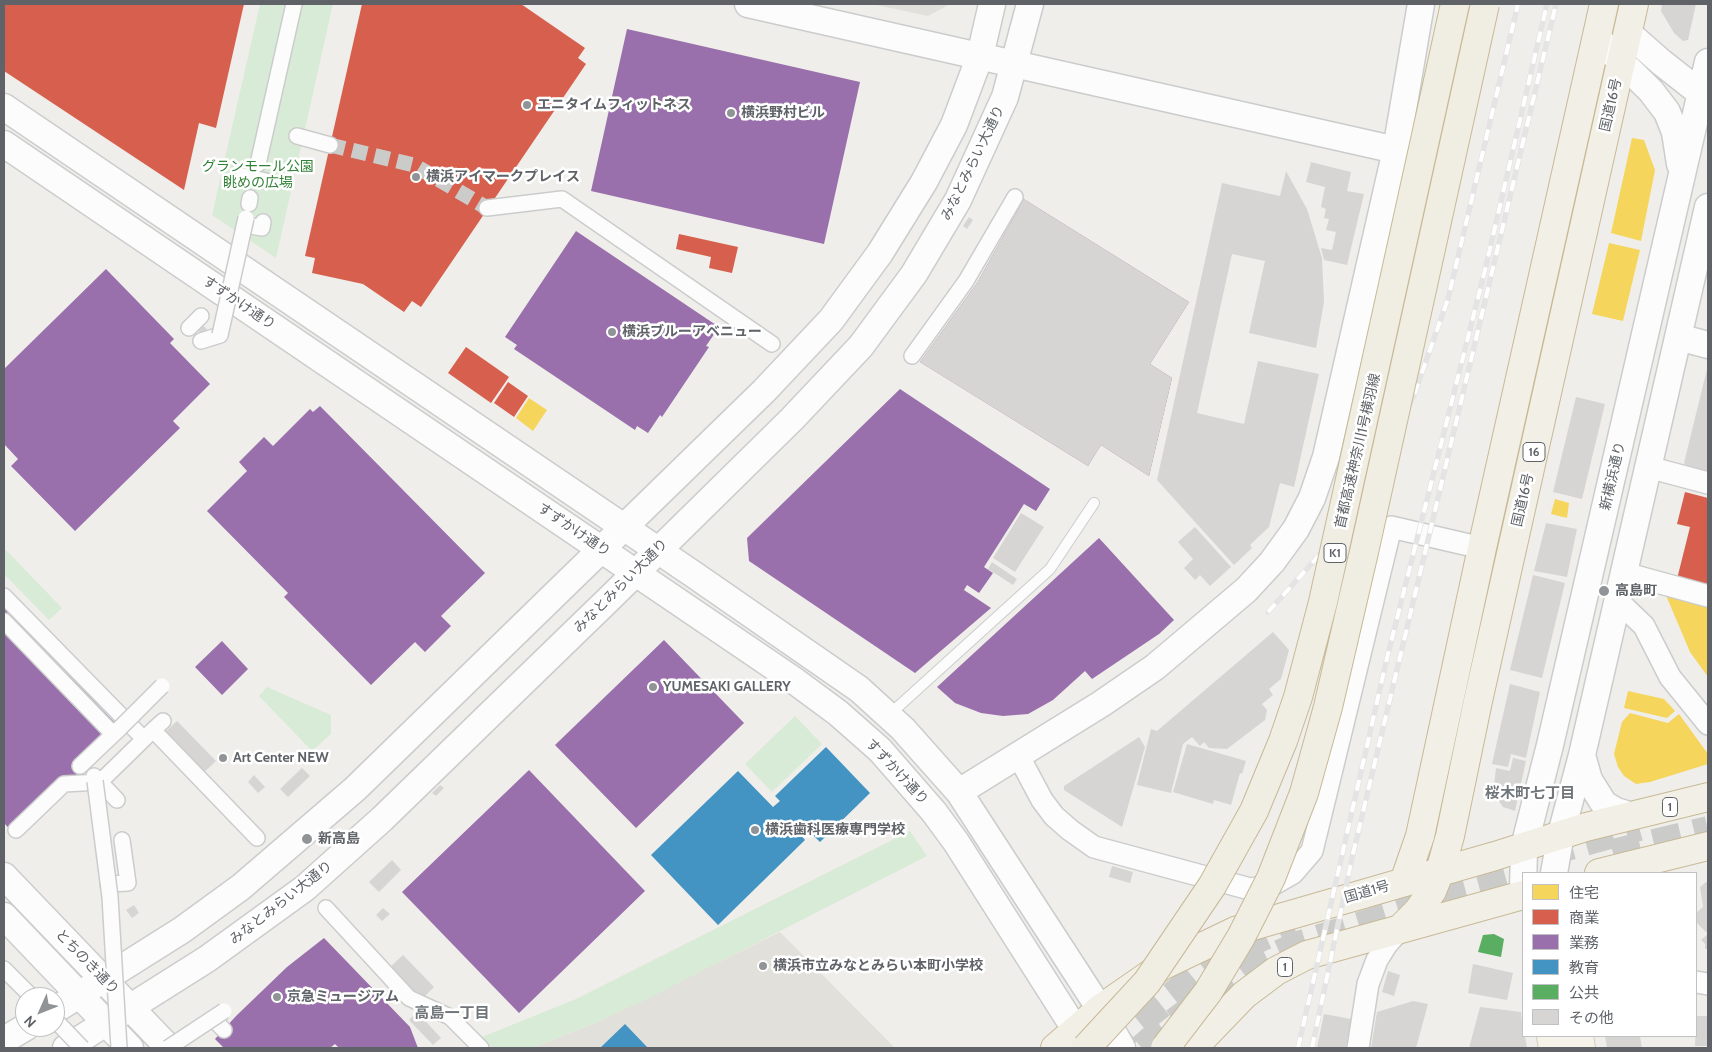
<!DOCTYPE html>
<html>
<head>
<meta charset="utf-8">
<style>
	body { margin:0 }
	#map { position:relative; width:1712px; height:1052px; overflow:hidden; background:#efeeea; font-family:Cabin,"Noto Sans JP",sans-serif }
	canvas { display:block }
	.frame { position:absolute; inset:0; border:5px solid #5f6368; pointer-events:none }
	.legend { position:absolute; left:1522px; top:872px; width:175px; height:165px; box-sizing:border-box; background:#fff; border:1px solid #bfc1c3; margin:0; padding:6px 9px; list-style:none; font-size:15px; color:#5f6368 }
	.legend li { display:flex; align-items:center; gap:10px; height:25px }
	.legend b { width:25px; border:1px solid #bfc1c3 }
	.north { position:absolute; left:15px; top:987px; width:50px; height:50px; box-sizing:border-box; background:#fff; border:1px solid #bfc1c3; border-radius:50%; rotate:226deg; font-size:14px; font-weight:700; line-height:20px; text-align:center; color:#5f6368 }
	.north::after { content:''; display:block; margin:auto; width:18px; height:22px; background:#919496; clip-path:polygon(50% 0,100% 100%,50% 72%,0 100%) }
</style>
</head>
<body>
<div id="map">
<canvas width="1712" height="1052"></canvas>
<div class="frame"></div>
<ul class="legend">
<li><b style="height:14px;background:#f6d55c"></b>住宅</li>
<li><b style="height:14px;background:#d6604d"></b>商業</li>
<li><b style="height:14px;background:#9970ab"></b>業務</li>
<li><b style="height:14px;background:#4393c3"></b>教育</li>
<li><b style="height:14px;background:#5aae61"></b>公共</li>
<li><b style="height:14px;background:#d6d5d3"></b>その他</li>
</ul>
<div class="north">N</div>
</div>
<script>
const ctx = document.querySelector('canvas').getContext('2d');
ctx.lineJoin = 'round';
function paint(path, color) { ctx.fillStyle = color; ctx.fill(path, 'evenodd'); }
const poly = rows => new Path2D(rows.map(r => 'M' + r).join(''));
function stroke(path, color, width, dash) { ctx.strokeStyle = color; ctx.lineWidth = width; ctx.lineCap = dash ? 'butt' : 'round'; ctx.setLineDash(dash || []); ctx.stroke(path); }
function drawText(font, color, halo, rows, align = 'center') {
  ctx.font = font + ' Cabin,"Noto Sans JP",sans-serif'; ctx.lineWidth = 5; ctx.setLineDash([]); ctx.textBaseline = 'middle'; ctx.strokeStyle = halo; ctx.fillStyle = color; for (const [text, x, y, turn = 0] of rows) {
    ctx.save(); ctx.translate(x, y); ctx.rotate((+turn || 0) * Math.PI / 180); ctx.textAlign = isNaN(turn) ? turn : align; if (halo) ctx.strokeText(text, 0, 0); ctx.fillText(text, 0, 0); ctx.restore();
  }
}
paint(poly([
	[872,4,950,4,928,16],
	[780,932,895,1048,532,1048,595,1023]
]), '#e2e0da');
paint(poly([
	[260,4,333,4,276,258,212,215],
	[4,548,62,608,49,620,4,574],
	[267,687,331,715,331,734,312,751,259,696],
	[795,716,822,744,772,792,745,764],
	[910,831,927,856,647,999,595,1023,532,1048,492,1048,482,1037,576,999]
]), '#d8ebd6');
paint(poly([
	[1632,138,1644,140,1655,170,1641,241,1611,233],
	[1609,243,1640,250,1623,321,1592,314],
	[529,398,547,410,533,431,516,418],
	[1555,499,1569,503,1567,518,1551,514],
	[1665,593,1708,605,1708,677,1690,652],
	[1628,691,1664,699,1675,711,1667,718,1624,708],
	[1630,713,1668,723,1679,714,1708,754,1708,764,1650,782,1636,784,1624,776,1618,767,1614,754,1622,722]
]), '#f6d55c');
paint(poly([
	[4,4,244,4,216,128,199,123,184,190,4,71],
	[362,4,521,4,585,48,578,58,586,64,421,307,412,301,404,312,363,284,312,273,315,258,305,256],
	[679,234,738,247,732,273,709,268,711,257,676,249],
	[466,347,509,377,491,403,448,373],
	[508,382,528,396,514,417,494,403],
	[1685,492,1708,498,1708,591,1676,583,1690,527,1677,524]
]), '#d6604d');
paint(poly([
	[627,29,860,82,824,244,591,191],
	[1022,198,1189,302,1150,364,1172,378,1149,476,1101,445,1088,466,920,362,977,283,1018,210],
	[576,231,719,327,706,346,709,347,662,417,660,415,648,433,637,426,635,430,514,349,517,345,505,337],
	[106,269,174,339,170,343,210,384,173,421,180,428,75,531,11,466,18,459,4,444,4,369],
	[900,389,1050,489,1036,511,1024,504,984,567,993,573,979,593,967,585,964,590,991,608,915,673,749,561,747,538],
	[320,406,485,573,441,616,451,626,425,652,415,642,371,685,284,597,288,593,207,511,247,471,239,462,264,437,273,446,310,409,313,412],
	[1099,538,1174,620,1159,634,1092,679,1085,671,1053,700,1028,714,1003,716,981,713,955,703,937,687],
	[4,608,123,731,14,834,4,823],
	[664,640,744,723,636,828,555,745],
	[222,641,248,669,222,695,195,667],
	[529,770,645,891,519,1013,402,892],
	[324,938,410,1027,418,1048,339,1048,335,1044,330,1048,224,1048,215,1039,236,1016,287,967]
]), '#9970ab');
paint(poly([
	[826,747,870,793,820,842,805,827,799,833,805,840,718,925,651,855,738,771,773,807,780,801,775,796],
	[625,1024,648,1048,600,1048]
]), '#4393c3');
paint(poly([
	[1494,934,1504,939,1501,957,1478,952,1483,935]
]), '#5aae61');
paint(poly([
	[1662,4,1696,4,1688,40,1683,41,1674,33,1661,11],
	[1311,162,1351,172,1347,191,1364,194,1347,265,1324,260,1321,248,1332,250,1336,232,1326,230,1329,219,1324,218,1326,209,1321,207,1325,187,1306,182],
	[1286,171,1307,209,1322,258,1324,302,1316,348,1249,333,1265,261,1232,254,1197,413,1244,424,1258,361,1319,374,1294,487,1280,483,1269,527,1250,545,1252,548,1234,565,1157,480,1222,183,1280,196],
	[1022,198,1189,302,1150,364,1172,378,1149,476,1101,445,1088,466,920,362,977,283,1018,210],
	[969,217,973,220,967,229,963,226],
	[201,324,207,329,202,334,196,329],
	[1708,365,1708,474,1688,469,1684,463],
	[1576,397,1605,404,1582,499,1553,492],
	[1021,513,1044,527,1015,572,993,558],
	[1546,523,1577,529,1567,577,1534,571],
	[1195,527,1231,567,1210,586,1200,575,1195,580,1184,568,1193,559,1178,542],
	[992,562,1017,579,1013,585,988,569],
	[1533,575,1565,583,1542,678,1510,670],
	[1273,632,1289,650,1281,679,1269,689,1273,695,1262,704,1267,710,1265,720,1227,749,1209,748,1204,742,1200,746,1192,737,1183,744,1171,793,1137,785,1151,729,1157,731],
	[1510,684,1540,692,1526,758,1511,754,1508,767,1492,764],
	[177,721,216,761,201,775,163,734],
	[1139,737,1145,747,1122,827,1064,790,1064,786],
	[1187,744,1246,761,1242,774,1240,773,1231,805,1214,800,1213,804,1173,792],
	[1513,758,1526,761,1515,811,1503,807,1498,800,1494,785,1496,768,1510,771],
	[302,768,310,776,288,797,280,789],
	[254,775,265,787,258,793,248,782],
	[440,785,444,788,436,796,432,793],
	[392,860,401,870,379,892,369,882],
	[1112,866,1133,872,1130,883,1109,877],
	[1706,882,1708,882,1708,949,1705,949,1705,944,1701,940,1708,934,1696,922,1696,913,1703,907,1700,887],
	[134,905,139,913,132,918,126,910],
	[383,908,390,914,382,921,376,915],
	[403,955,434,987,420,1001,388,969],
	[1473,964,1513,973,1507,1000,1468,993],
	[1388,971,1400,975,1394,996,1382,992],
	[1413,1001,1428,1004,1416,1048,1371,1048,1377,1012],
	[1480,1007,1521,1012,1523,1036,1525,1036,1527,1048,1469,1048],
	[417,1012,441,1038,433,1045,409,1020],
	[1324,1014,1351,1019,1346,1048,1317,1048],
	[1696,1016,1708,1016,1708,1046,1695,1046],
	[1605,1036,1640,1036,1642,1048,1607,1048]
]), '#d6d5d3');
stroke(poly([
	[330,145,414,165,487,208]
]), '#cbcbca', 15, [15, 8]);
stroke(poly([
	[1545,853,1639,827],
	[1613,853,1708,830],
	[1106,1048,1222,956,1292,923],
	[1142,1048,1158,1034,1246,969,1301,944,1445,899,1523,878]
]), '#cbcbca', 28, [28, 14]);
const service = poly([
	[889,715,1050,569,1094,503]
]);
const pedestrian = poly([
	[297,136,330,145],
	[258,164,294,4],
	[243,176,266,181],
	[249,204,250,198],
	[487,208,562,199,772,344],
	[245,225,262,228,263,222],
	[189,328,201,316],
	[201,341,220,335],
	[912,356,966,281,1015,197],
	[4,596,144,739,153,730],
	[4,621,113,734],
	[163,721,153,730,257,838],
	[80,766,120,728],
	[94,776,117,800],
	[16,830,64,784,100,782,144,739],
	[108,884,128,883,122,840],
	[326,908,409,998,450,1017,481,1048],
	[4,969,32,997],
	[213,1019,224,1030]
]);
const minor = poly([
	[1648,467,1708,483],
	[1624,573,1708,596],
	[1617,600,1644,626,1670,677,1708,724],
	[1018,755,1042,800,1054,816,1070,830,1094,847,1250,889,1270,886,1293,873,1312,851,1391,527,1482,548],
	[1696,982,1708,984],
	[1358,1048,1368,984,1377,960,1387,944,1402,927]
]);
const tertiary = poly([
	[748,4,1396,150],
	[1627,32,1661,62,1708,99],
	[1597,38,1651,91,1667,112,1675,132,1680,164],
	[4,107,693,574,859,689,903,729,959,792,1100,1009,1122,1048],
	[4,144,792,679,838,713,880,750,934,812,956,842,1075,1029,1091,1044],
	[1678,337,1708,345],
	[1582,755,1589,780,1604,804,1616,811,1632,816],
	[959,792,1101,704,1155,667,1246,590,1272,562,1296,529,1312,498,1326,457,1396,150,1421,4],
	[1554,873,1561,834,1582,755,1708,207],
	[4,876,169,1048],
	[1523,891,1524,847,1550,745,1708,62],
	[4,916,130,1048],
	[55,1010,182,930,241,887,355,789,764,391,831,320,880,253,924,182,954,125,980,56,992,4],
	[4,1040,26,1027],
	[66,1048,207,959,305,888,382,819,610,598,792,419,861,346,914,274,958,200,1005,97,1030,4]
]);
const primary = poly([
	[1551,1036,1553,1048],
	[1579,1036,1581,1048]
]);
const trunk = poly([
	[1599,873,1708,846],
	[1404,882,1420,836,1482,548,1604,4],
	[1402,927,1418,911,1432,891,1440,871,1450,836,1478,701,1634,4],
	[1055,1048,1100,1009,1162,966,1235,931,1495,856,1586,827,1708,797],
	[1193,1048,1244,995,1276,971,1307,955,1523,895]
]);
stroke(service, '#cbcccc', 12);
stroke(pedestrian, '#cbcccc', 18);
stroke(minor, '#cbcccc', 24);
stroke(tertiary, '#cbcccc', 29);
stroke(primary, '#d7ceb8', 30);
stroke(trunk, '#c8b996', 30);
stroke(service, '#fdfcfc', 10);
stroke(pedestrian, '#fdfcfc', 15);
stroke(minor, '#fdfcfc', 21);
stroke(tertiary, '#fdfcfc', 26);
stroke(primary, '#f4f2e9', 28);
stroke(trunk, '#f2f0e6', 28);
const rail = poly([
	[1268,612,1323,551,1369,482,1414,395,1448,299,1518,4],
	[1298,1048,1387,658,1485,270,1547,4],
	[1312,1048,1352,858,1556,4]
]);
stroke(rail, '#e4e4e4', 5.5);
stroke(rail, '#fff', 4, [11]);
const pedestrianBridge = poly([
	[220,335,246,218],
	[120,728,162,686],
	[95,781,110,897,119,1048],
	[55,1020,82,1048],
	[168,1048,224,1011]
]);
const motorwayBridge = poly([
	[1086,1048,1147,982,1212,886,1254,811,1283,741,1298,697,1323,602,1455,4],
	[1165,1048,1208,992,1241,937,1271,878,1304,793,1328,707,1364,552,1485,4]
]);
stroke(pedestrianBridge, '#cbcccc', 18, []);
stroke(motorwayBridge, '#c8b996', 30, []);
stroke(pedestrianBridge, '#fdfcfc', 15);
stroke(motorwayBridge, '#f0ede3', 28);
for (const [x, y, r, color] of [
	[527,105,5,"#919496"],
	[731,113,5,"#919496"],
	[416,177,5,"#919496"],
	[612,332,5,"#919496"],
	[1604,591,6,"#919496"],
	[653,687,5,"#919496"],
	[223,758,5,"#919496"],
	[755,830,5,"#919496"],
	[307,839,6,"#919496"],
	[763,966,5,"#919496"],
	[277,997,5,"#919496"]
]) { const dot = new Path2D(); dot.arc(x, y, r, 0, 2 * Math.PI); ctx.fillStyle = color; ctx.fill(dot); stroke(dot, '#fff', 2); }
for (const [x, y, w] of [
	[1534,452,22],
	[1335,553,22],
	[1670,807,15],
	[1285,967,15]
]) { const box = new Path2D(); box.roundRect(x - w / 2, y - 9.5, w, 19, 4); ctx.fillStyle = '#fff'; ctx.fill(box); stroke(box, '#5f6368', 1); }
drawText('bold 12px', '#5f6368', null, [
	["16",1534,452],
	["K1",1335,553],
	["1",1670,807],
	["1",1285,967]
]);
drawText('bold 14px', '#5f6368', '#fff', [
	["エニタイムフィットネス",537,105],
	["横浜野村ビル",741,113],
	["横浜アイマークプレイス",426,177],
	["横浜ブルーアベニュー",622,332],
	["高島町",1615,591],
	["YUMESAKI GALLERY",663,687],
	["Art Center NEW",233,758],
	["横浜歯科医療専門学校",765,830],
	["新高島",318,839],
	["横浜市立みなとみらい本町小学校",773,966],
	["京急ミュージアム",287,997]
], 'left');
drawText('14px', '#5f6368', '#fff', [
	["国道16号",1611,105,-77],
	["みなとみらい大通り",973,163,-64],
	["すずかけ通り",239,303,34],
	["首都高速神奈川1号横羽線",1358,451,-77],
	["新横浜通り",1613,476,-77],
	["国道16号",1523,500,-77],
	["すずかけ通り",574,530,34],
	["みなとみらい大通り",621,586,-45],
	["すずかけ通り",897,772,47],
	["国道1号",1367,892,-16],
	["みなとみらい大通り",281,903,-38],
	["とちのき通り",87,962,46]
]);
drawText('14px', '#348238', '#fff', [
	["グランモール公園",258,167],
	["眺めの広場",258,183]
]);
drawText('bold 15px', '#70757a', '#fff', [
	["桜木町七丁目",1530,794],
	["高島一丁目",452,1014]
]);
</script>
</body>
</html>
